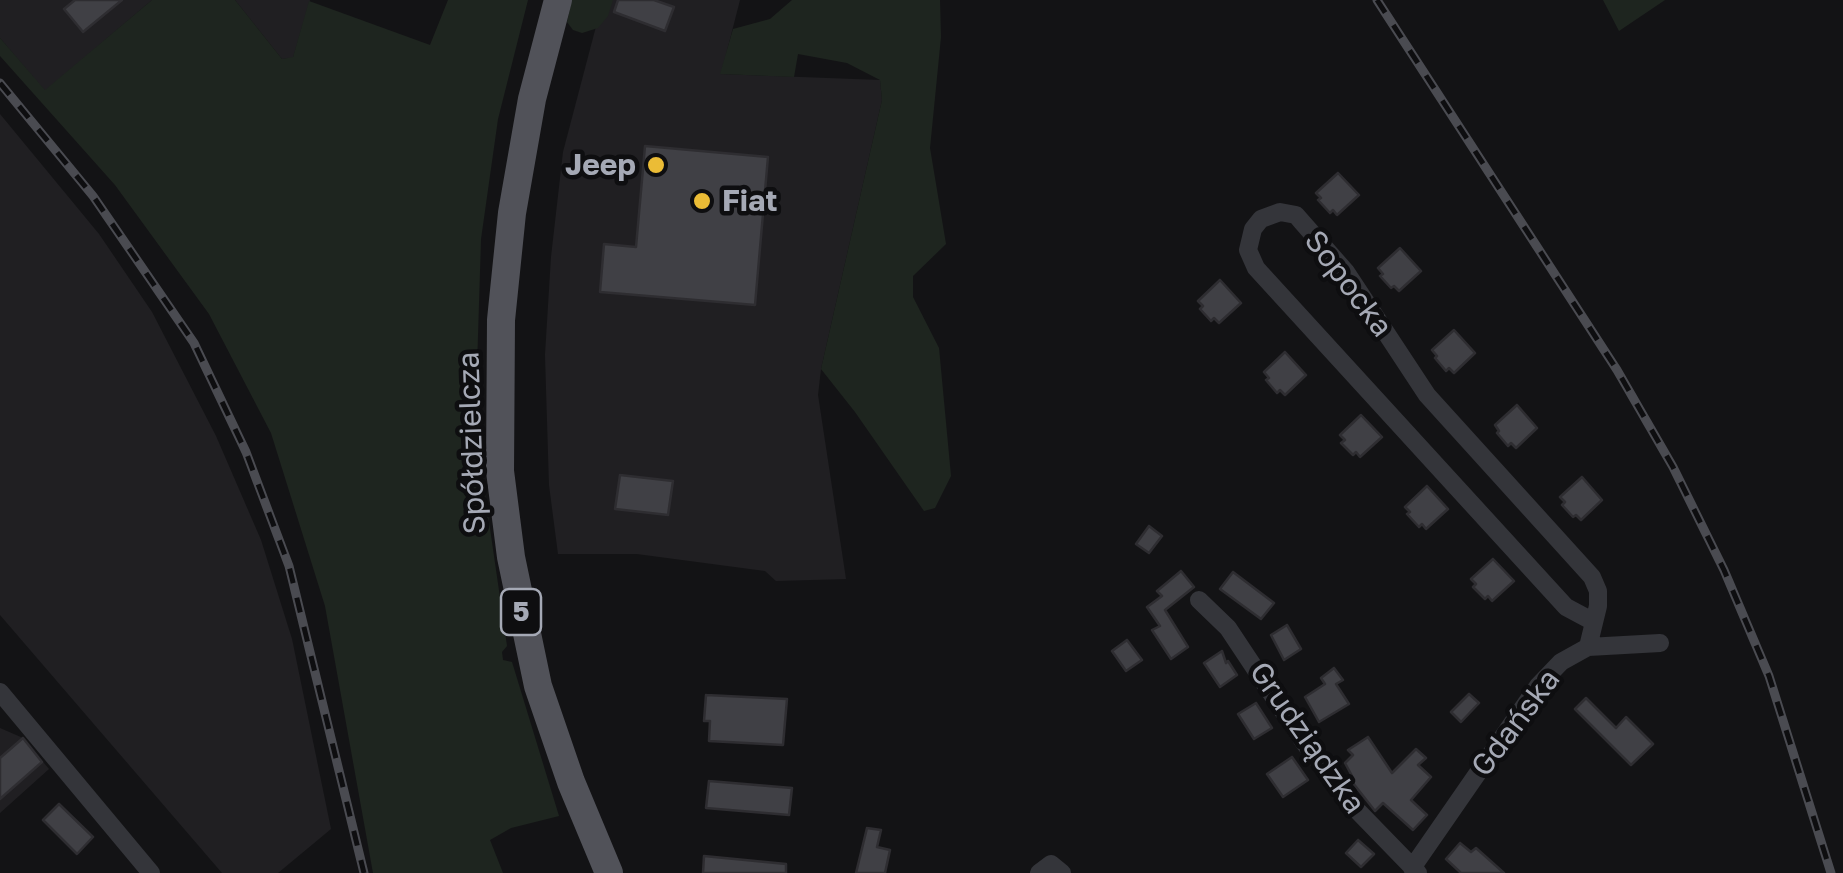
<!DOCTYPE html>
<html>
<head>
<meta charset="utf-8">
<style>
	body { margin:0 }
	canvas { display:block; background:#131315 }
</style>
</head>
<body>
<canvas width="1843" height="873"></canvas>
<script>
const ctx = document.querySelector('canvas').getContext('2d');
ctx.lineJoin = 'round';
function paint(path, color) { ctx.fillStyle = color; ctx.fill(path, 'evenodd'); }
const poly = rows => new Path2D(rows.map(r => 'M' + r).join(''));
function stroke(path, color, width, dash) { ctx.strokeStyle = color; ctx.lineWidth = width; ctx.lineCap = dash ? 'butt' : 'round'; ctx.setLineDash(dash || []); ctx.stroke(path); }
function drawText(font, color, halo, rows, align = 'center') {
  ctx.font = font + ' "Golos Text",sans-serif'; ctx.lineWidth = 9; ctx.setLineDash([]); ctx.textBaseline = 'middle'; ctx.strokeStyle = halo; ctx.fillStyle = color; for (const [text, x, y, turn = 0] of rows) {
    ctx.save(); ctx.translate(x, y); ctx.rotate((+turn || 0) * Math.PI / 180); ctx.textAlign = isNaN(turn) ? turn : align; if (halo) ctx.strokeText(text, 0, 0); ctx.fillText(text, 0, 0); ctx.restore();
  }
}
paint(poly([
	[0,0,152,0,45,91,0,38],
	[235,0,310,0,293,58,282,59],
	[603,0,740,0,721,74,880,80,882,100,821,369,818,395,846,579,776,581,765,571,637,554,558,554,549,485,545,355,551,257,563,152],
	[0,114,99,234,152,312,216,436,261,540,292,639,331,829,278,873,222,873,0,615],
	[0,728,23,738,49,769,0,813]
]), '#201f22');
paint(poly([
	[152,0,235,0,282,59,293,57,309,1,430,45,448,0,528,0,498,119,481,239,477,367,485,494,507,646,502,652,503,660,512,662,559,816,511,828,490,840,503,873,373,873,325,606,271,433,209,314,115,185,0,56,0,38,45,90],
	[572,0,613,0,608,16,598,28,582,33,573,30,567,22],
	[792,0,940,0,941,37,930,148,946,244,913,276,913,297,939,348,951,476,935,508,924,511,855,412,821,369,882,100,880,80,847,63,798,54,794,77,720,74,733,29,770,19],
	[1603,0,1665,0,1619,31]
]), '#1e251f');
const building = poly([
	[75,0,122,0,83,32,64,9,75,0],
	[618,0,654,0,674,7,665,31,614,12,618,0],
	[645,146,768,157,755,305,600,292,604,244,636,247,645,146],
	[1338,173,1359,195,1337,215,1333,210,1330,213,1318,200,1321,198,1316,193,1338,173],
	[1400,248,1421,271,1399,291,1394,286,1391,288,1380,276,1383,274,1378,268,1400,248],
	[1220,280,1241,303,1219,323,1214,318,1211,321,1200,309,1203,306,1198,301,1220,280],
	[1454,330,1475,353,1454,373,1449,368,1446,371,1435,358,1437,356,1432,350,1454,330],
	[1285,352,1306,375,1285,395,1280,390,1277,393,1266,380,1269,378,1264,372,1285,352],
	[1517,405,1537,428,1516,448,1511,443,1508,446,1497,433,1499,431,1495,425,1517,405],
	[1361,415,1382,437,1360,457,1356,452,1353,455,1341,443,1345,440,1340,435,1361,415],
	[620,475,673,481,668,515,615,509,620,475],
	[1582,477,1602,500,1581,520,1576,515,1573,517,1562,505,1565,502,1560,497,1582,477],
	[1427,486,1448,509,1426,529,1422,524,1419,527,1407,514,1410,512,1405,507,1427,486],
	[1149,526,1162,536,1149,553,1136,544,1149,526],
	[1493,559,1514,581,1492,601,1488,596,1485,599,1473,587,1476,584,1471,579,1493,559],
	[1181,571,1194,587,1165,610,1188,647,1171,659,1152,630,1160,626,1147,607,1162,596,1157,591,1181,571],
	[1233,572,1274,603,1261,619,1220,589,1233,572],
	[1287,625,1301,649,1284,660,1271,635,1287,625],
	[1127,640,1142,660,1126,671,1112,651,1127,640],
	[1222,651,1226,663,1228,661,1237,675,1220,687,1204,663,1222,651],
	[1334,668,1343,680,1336,684,1349,704,1319,722,1305,697,1325,684,1321,678,1334,668],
	[1469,694,1479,703,1461,722,1451,712,1469,694],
	[706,695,787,699,783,745,709,741,710,721,704,721,706,695],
	[1586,698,1616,728,1626,717,1653,744,1631,765,1575,709,1586,698],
	[1256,703,1272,728,1254,739,1238,714,1256,703],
	[1368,737,1392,773,1416,749,1426,758,1418,765,1431,777,1411,800,1427,815,1413,830,1383,803,1375,811,1349,778,1352,776,1345,763,1353,755,1348,750,1368,737],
	[23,738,42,762,0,799,0,758,23,738],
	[1292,757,1308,780,1283,797,1267,774,1292,757],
	[709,781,792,788,789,815,706,808,709,781],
	[59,804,93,837,77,854,43,820,59,804],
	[867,828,881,830,877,847,890,850,885,873,856,873,867,828],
	[1358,840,1374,854,1361,867,1346,853,1358,840],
	[1460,843,1471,852,1476,848,1504,873,1461,873,1446,859,1460,843],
	[704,856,786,864,786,873,703,873,704,856]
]);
paint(building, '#404045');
stroke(building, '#2e2d31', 2.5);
stroke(poly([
	[1199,600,1228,628,1303,741,1350,803,1418,873],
	[1588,647,1598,606,1598,591,1592,577,1427,395,1346,272,1302,222,1296,215,1280,212,1261,219,1253,229,1248,250,1256,268,1566,607,1594,622],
	[0,692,151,873],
	[1412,868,1538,686,1561,662,1588,647,1660,643],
	[1039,873,1051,864,1062,873]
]), '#34353a', 18);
stroke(poly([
	[558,0,532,99,512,213,501,320,500,471,511,557,538,686,571,782,609,873]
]), '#515259', 28);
const rail = poly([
	[1377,0,1617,370,1673,467,1724,570,1769,676,1831,873],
	[0,83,93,196,194,343,246,452,289,566,364,873]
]);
stroke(rail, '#4a4b51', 9);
stroke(rail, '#0e0e10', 5, [15]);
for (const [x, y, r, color] of [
	[656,165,10,"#ebbc36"],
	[702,201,10,"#ebbc36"]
]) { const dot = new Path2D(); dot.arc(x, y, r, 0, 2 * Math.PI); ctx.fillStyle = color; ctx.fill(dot); stroke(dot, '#0e0e10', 4); }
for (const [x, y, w] of [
	[521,612,40]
]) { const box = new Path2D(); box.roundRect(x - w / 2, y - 23, w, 46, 8); ctx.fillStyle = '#0e0e10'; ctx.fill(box); stroke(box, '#a5a9b5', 2.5); }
drawText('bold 28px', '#a5a9b5', null, [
	["5",521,612]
]);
drawText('bold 30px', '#a5a9b5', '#0e0e10', [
	["Jeep",636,165],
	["Fiat",722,201,"left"]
], 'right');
drawText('30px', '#a5a9b5', '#0e0e10', [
	["Sopocka",1348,284,53],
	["Spółdzielcza",472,443,-92],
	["Gdańska",1516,723,-53],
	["Grudziądzka",1307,738,55]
]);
</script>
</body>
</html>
